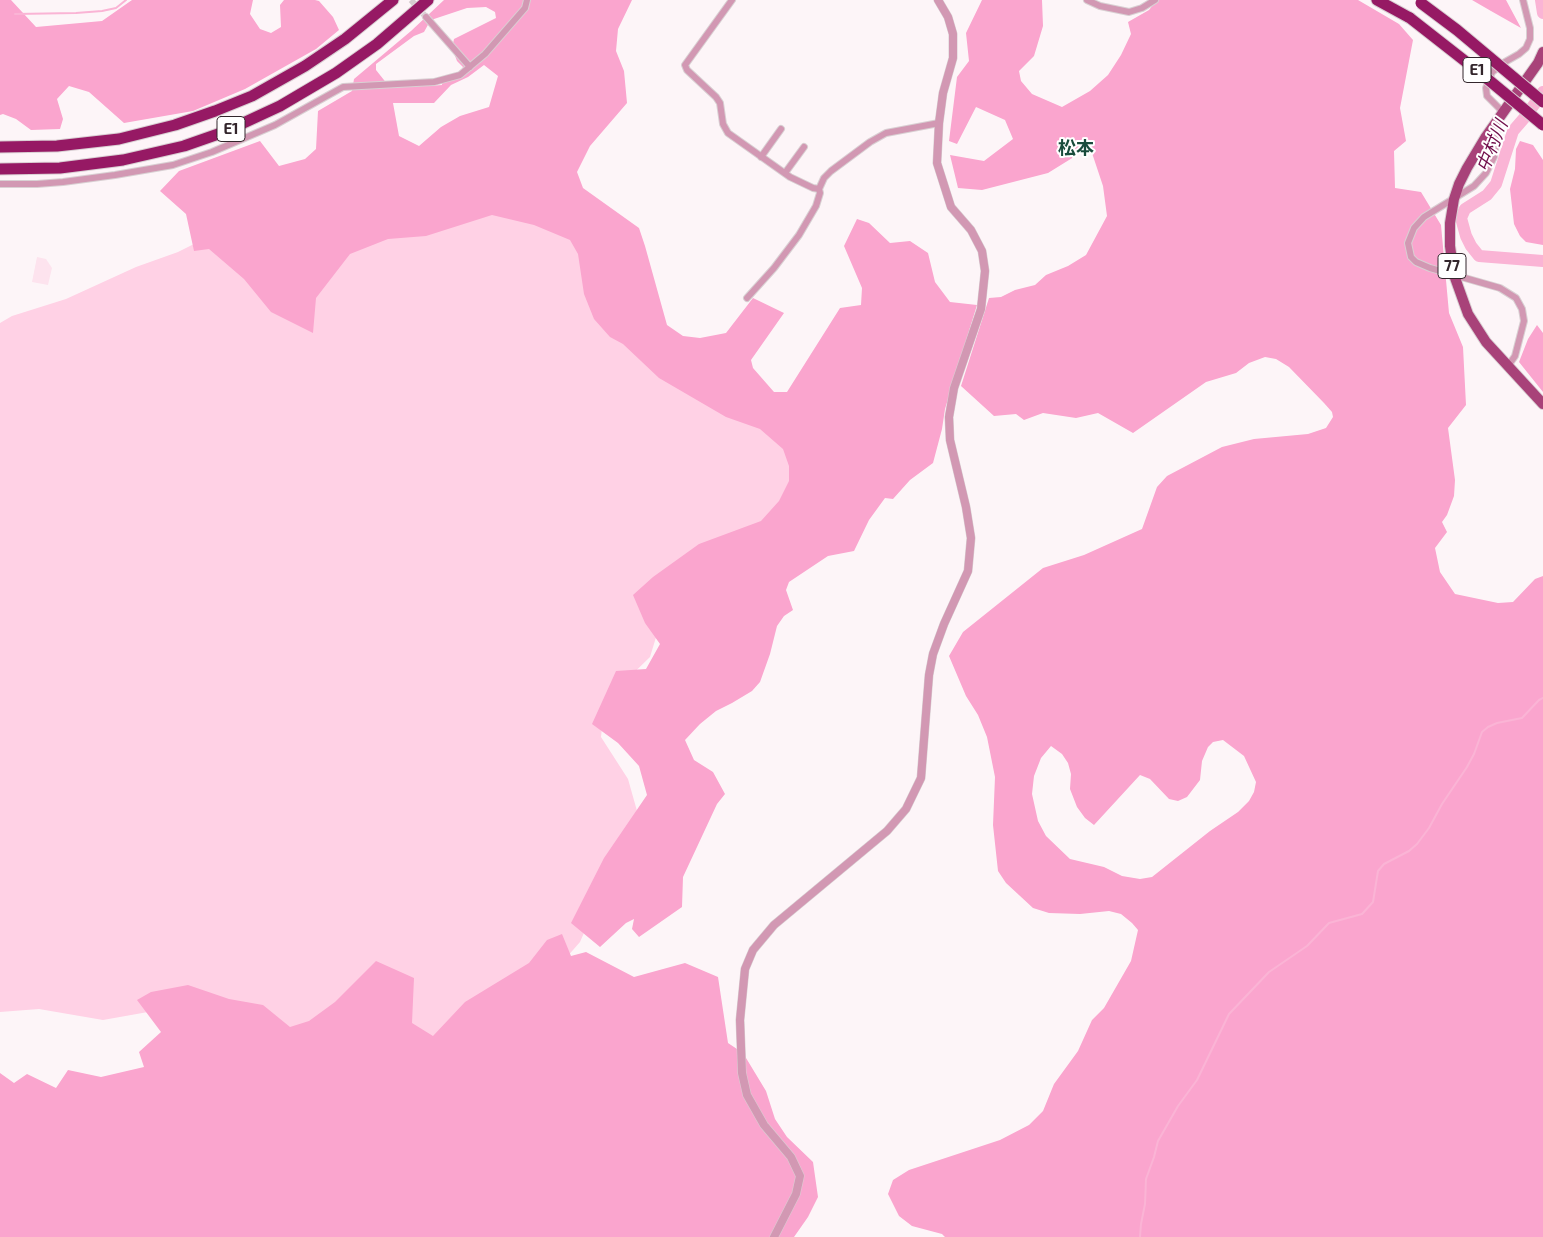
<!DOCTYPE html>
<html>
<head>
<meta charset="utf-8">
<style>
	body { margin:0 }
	canvas { display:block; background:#fdf5f8 }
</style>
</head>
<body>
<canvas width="1543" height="1237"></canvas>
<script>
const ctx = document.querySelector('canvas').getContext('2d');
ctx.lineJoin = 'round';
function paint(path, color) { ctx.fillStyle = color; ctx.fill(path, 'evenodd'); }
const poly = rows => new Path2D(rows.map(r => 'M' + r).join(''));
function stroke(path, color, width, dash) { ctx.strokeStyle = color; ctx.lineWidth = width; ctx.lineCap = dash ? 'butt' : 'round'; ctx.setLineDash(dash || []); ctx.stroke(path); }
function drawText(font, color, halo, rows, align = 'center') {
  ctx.font = font + ' "Exo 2","Noto Sans JP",sans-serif'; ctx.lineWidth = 4; ctx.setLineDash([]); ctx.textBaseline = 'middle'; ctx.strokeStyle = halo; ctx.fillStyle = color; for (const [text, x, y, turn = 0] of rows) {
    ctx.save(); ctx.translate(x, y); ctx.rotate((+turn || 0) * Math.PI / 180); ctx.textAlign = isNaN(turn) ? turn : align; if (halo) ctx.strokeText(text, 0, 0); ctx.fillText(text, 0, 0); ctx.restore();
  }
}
paint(poly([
	[37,257,46,259,52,268,48,285,32,282]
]), '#fde3ee');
paint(poly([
	[512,198,575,235,611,282,792,438,807,495,664,611,650,657,605,701,601,737,628,779,639,818,612,868,580,942,552,974,457,1038,299,1038,176,1007,103,1020,39,1009,0,1012,0,323,12,316,66,299,136,267,178,252,210,236,335,255]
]), '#ffd1e5');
paint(poly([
	[0,0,11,0,36,27,102,21,132,0,253,0,250,14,260,29,271,33,281,27,280,5,284,0,315,0,319,1,333,17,339,30,316,49,245,89,193,111,124,123,89,92,69,86,57,99,63,119,60,129,31,130,16,119,3,114,0,115],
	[444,0,632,0,618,29,616,51,624,71,627,103,590,146,577,172,583,188,639,228,645,246,667,325,683,336,700,338,726,333,753,298,784,313,751,360,753,368,774,392,787,392,840,308,861,305,862,288,844,246,857,219,869,223,890,243,910,241,928,253,935,282,950,302,977,305,945,409,942,429,933,463,910,480,893,499,885,498,869,520,854,551,828,556,789,582,786,590,793,610,784,616,777,626,770,654,760,682,752,691,732,703,716,711,700,724,685,740,694,760,713,772,725,794,717,804,683,877,682,907,639,937,632,929,634,919,626,923,600,947,571,923,604,858,647,795,639,766,618,743,592,724,616,671,646,669,660,644,645,623,633,595,653,577,699,544,761,521,779,501,789,481,789,466,783,449,760,429,726,417,659,378,623,344,610,337,594,319,584,294,578,254,570,240,534,225,492,215,426,236,388,239,350,254,316,298,313,333,271,312,244,279,209,249,194,251,186,214,160,191,179,171,260,141,279,166,305,159,316,149,318,111,352,91,354,79,411,31],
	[486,7,495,12,496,18,454,39,452,48,457,61,463,67,460,73,441,79,442,85,428,86,388,85,376,70,376,64,414,36,424,32,429,23,434,19,467,8],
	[484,65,498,76,489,107,460,116,441,127,419,146,399,136,393,103,434,103,451,85,468,77],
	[982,0,1042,0,1043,26,1034,56,1019,71,1021,81,1032,94,1062,107,1090,91,1108,75,1121,55,1131,34,1128,22,1149,10,1157,0,1358,0,1399,24,1413,40,1400,108,1406,141,1394,151,1395,188,1421,192,1441,225,1449,313,1463,347,1466,405,1448,428,1455,480,1454,496,1447,515,1442,522,1447,532,1435,548,1440,572,1455,594,1498,603,1513,602,1535,579,1543,576,1543,1237,945,1237,942,1234,912,1226,899,1216,888,1194,893,1180,909,1170,1000,1140,1029,1125,1043,1111,1054,1084,1078,1051,1092,1020,1104,1008,1131,961,1138,930,1132,923,1121,914,1109,911,1080,914,1049,913,1033,908,1006,883,998,871,993,825,995,777,987,737,978,715,966,696,949,656,963,632,1043,568,1084,555,1142,529,1157,487,1167,476,1222,447,1254,439,1308,434,1326,428,1333,417,1332,412,1324,403,1289,367,1276,359,1265,357,1249,363,1236,373,1206,382,1133,433,1098,413,1076,418,1043,413,1024,420,1016,414,994,416,961,386,989,298,1001,297,1015,290,1035,285,1046,275,1068,266,1086,255,1107,216,1103,186,1090,147,1048,173,982,190,958,188,950,155,984,161,1013,139,1005,120,976,107,957,144,949,141,957,77,969,61,966,33],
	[1223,740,1244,756,1256,782,1254,792,1249,801,1238,812,1210,831,1152,877,1140,879,1122,876,1104,867,1070,859,1046,836,1038,821,1032,794,1034,776,1041,758,1051,746,1062,754,1068,763,1071,774,1070,789,1077,807,1085,818,1094,825,1140,775,1150,779,1169,799,1178,801,1187,797,1200,780,1202,761,1208,747,1213,742],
	[1472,0,1506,0,1521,28,1491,11],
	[1520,141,1533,145,1543,160,1543,245,1526,242,1520,236,1514,224,1510,189,1515,169,1516,149],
	[1537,325,1543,333,1543,392,1519,362,1528,339],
	[562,934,571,956,586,952,634,977,685,963,718,977,728,1043,743,1053,766,1091,775,1119,787,1137,813,1162,818,1197,808,1217,794,1237,0,1237,0,1073,14,1083,27,1074,56,1088,68,1070,101,1077,144,1067,139,1052,161,1032,137,1000,151,992,188,985,229,999,263,1005,290,1027,309,1021,335,1002,376,961,414,978,412,1023,433,1036,465,1002,529,963,547,940]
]), '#faa5ce');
stroke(poly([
	[15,14,76,13,102,11,116,8,126,0],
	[1140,1237,1141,1224,1145,1204,1146,1179,1154,1157,1158,1141,1178,1106,1197,1080,1229,1014,1269,972,1307,946,1329,923,1362,914,1373,902,1378,871,1384,864,1409,851,1417,844,1429,828,1442,804,1467,767,1474,754,1482,732,1488,727,1497,723,1522,718,1539,700,1543,698]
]), '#fab4d5', 2);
stroke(poly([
	[1541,0,1543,13],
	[1543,92,1526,116,1513,131,1496,184,1487,195,1465,209,1461,218,1466,236,1471,246,1479,256,1543,261]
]), '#fab4d5', 12);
stroke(poly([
	[411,0,426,17]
]), '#d5cccf', 6, [6, 3]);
const minor = poly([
	[732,0,685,65,687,70,716,97,720,103,723,124,728,133,790,177,813,188,819,189],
	[1087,0,1100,6,1129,12,1142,8,1155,0],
	[426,17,470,67],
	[1503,112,1487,96,1486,88,1492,72,1505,62,1519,54,1526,48,1530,39,1530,28,1523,0],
	[1494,125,1498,128,1494,157,1486,173,1474,186,1424,217,1414,228,1408,243,1411,257,1416,262,1430,268,1500,288,1516,298,1522,309,1524,321,1515,356,1508,366],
	[761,157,781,129],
	[785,173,804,147],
	[0,184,37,184,63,182,115,175,173,165,212,152,275,125,343,87,434,82,460,75,485,54,525,8,527,0],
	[747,298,774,268,799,235,816,206,820,193,819,189,824,178,831,171,870,142,886,133,939,123]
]);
const tertiary = poly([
	[774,1237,796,1194,800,1176,791,1157,764,1125,747,1095,742,1073,740,1020,745,969,753,950,774,925,887,831,906,809,921,778,929,675,933,654,944,624,968,571,971,538,966,507,950,440,949,417,954,388,981,309,985,271,982,251,971,230,951,207,937,163,939,123,943,93,953,58,953,34,948,17,938,0]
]);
const primary = poly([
	[1543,52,1538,63,1485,138,1467,168,1459,184,1454,199,1450,223,1450,246,1454,275,1468,314,1486,342,1543,404]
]);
const motorway = poly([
	[1377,0,1410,18],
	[0,147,57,146,119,139,175,125,215,111,252,96,305,66,345,39,393,0],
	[0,169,60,168,123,160,184,146,224,132,280,106,336,73,377,44,428,0]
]);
stroke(minor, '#d9d0d3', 8);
stroke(tertiary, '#d9d0d3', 9);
stroke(primary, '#d9d0d3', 12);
stroke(motorway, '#d9d0d3', 13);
stroke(minor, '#d298b3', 6);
stroke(tertiary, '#d298b3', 8);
stroke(primary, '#a84279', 10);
stroke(motorway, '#961964', 11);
const motorwayBridge = poly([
	[1421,3,1457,30,1543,102],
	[1410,18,1479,72,1543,125]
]);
stroke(motorwayBridge, '#d9d0d3', 13, []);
stroke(motorwayBridge, '#961964', 11);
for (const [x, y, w] of [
	[1477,70,28],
	[231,129,28],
	[1452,266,28]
]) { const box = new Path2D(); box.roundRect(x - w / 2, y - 12.5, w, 25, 4); ctx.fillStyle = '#fff'; ctx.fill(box); stroke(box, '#33262c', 1); }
drawText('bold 15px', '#33262c', null, [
	["E1",1477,70],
	["E1",231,129],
	["77",1452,266]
]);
drawText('italic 18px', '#700d4a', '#fff', [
	["中村川",1492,146,-68]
]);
drawText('bold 18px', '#194b3c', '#fff', [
	["松本",1076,148]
]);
</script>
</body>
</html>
